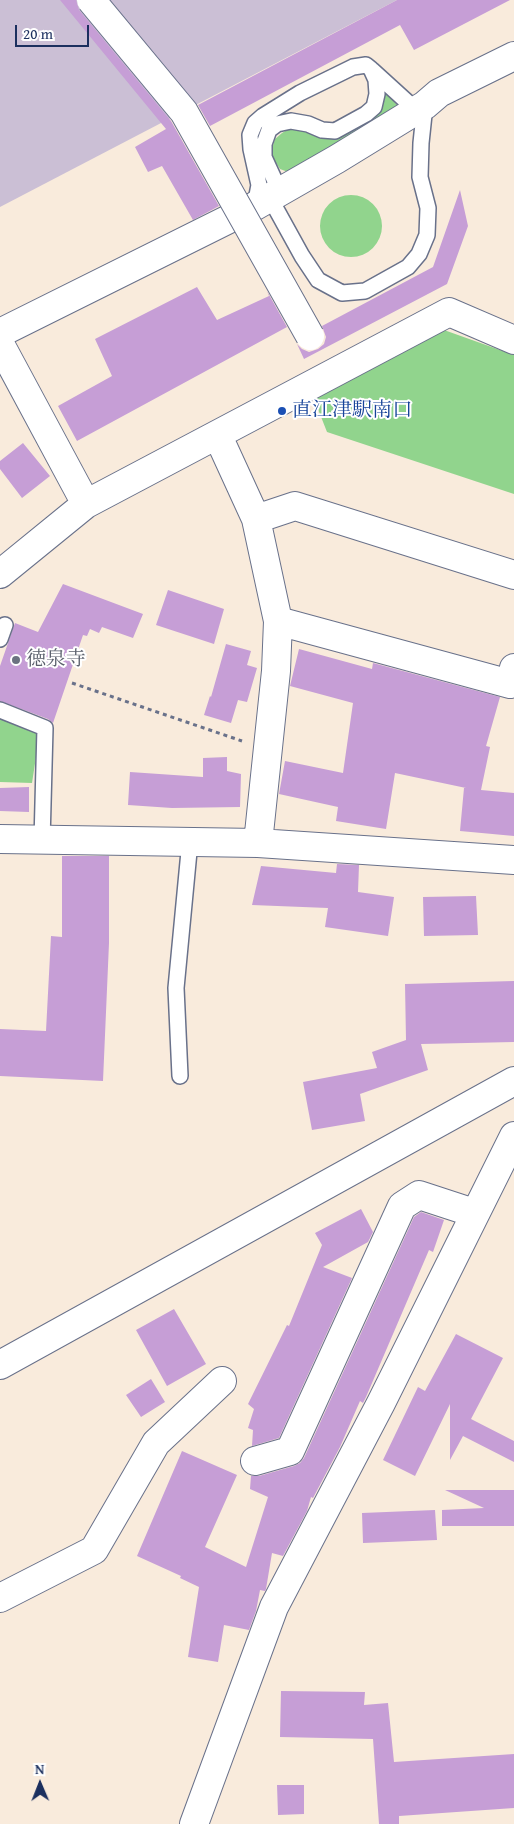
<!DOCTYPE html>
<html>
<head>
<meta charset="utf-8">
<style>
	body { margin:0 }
	#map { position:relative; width:514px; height:1824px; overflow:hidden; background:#f9ebdc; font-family:"Gentium Book Plus",serif }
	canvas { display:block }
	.north { position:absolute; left:15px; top:1759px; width:50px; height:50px; -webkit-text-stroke:4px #fff; paint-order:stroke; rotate:359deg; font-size:14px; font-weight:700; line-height:20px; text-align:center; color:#1b2f5e }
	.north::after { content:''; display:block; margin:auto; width:18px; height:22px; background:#1b2f5e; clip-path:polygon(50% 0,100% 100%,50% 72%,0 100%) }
	.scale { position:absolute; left:15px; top:25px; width:74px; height:22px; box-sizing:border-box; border:2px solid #1b2f5e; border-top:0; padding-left:6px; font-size:15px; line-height:18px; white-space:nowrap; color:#1b2f5e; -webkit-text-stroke:4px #fff; paint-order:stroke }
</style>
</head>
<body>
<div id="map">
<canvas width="514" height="1824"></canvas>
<div class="north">N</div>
<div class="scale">20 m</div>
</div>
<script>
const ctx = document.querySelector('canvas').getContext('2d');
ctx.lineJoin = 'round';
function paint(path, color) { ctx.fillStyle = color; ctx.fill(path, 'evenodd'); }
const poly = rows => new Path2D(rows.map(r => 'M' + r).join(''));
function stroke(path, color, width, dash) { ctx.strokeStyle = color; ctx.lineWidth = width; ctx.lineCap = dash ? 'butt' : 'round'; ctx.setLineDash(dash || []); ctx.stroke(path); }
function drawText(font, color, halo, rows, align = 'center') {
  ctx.font = font + ' "Gentium Book Plus","Noto Serif JP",serif'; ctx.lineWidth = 4; ctx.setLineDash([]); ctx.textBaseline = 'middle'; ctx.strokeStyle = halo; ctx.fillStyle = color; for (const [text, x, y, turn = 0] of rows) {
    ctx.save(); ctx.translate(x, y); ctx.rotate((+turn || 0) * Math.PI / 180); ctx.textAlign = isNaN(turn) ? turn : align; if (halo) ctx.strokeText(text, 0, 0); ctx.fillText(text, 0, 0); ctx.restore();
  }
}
paint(poly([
	[0,0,397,0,0,207]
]), '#cbbfd5');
paint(poly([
	[383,86,395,103,405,111,288,172,280,169,273,158,272,149,275,139,282,133,290,128,299,128,333,139,365,123,377,114],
	'320 226a31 31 0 1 1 62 0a31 31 0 1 1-62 0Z',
	[444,330,514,355,514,494,327,432,314,399],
	[0,715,40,731,32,783,0,782]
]), '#91d48d');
paint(poly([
	[60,0,76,0,79,10,171,121,219,206,193,220,162,166,148,172,135,147,166,129],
	[397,0,510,0,414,50,400,25,210,126,198,105],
	[460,190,468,226,447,284,304,359,297,344,302,349,309,352,318,349,324,344,326,337,322,326,433,267],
	[197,287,217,320,269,296,267,291,287,327,77,441,58,406,112,376,95,339],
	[23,443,50,476,22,498,0,469,0,461],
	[63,584,143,614,133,638,102,627,99,633,90,629,87,636,83,635,53,723,48,719,0,701,0,666,15,623,38,632],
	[168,590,224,609,214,644,156,625],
	[226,644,251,651,247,665,257,668,247,702,238,700,231,723,204,715,210,696,211,697],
	[299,649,372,669,373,663,500,697,486,746,490,747,481,790,514,793,514,836,460,831,464,788,466,788,395,773,386,829,336,821,338,807,279,794,285,761,343,773,353,703,290,686],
	[227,757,227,771,241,774,240,807,172,808,128,805,130,772,203,777,203,758],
	[29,787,29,812,0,811,0,788],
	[62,856,109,856,109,943,103,1081,0,1076,0,1029,46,1031,51,936,62,937],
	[337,864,359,865,358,892,394,897,388,936,325,927,328,908,252,905,261,866,336,873],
	[476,896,478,935,424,936,423,897],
	[514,981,514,1042,421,1044,428,1070,360,1094,365,1121,312,1130,303,1082,377,1068,372,1052,406,1040,405,984],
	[361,1209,373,1232,368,1242,323,1267,352,1278,279,1438,252,1446,253,1430,248,1428,254,1409,248,1404,287,1325,289,1326,322,1245,315,1233],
	[421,1212,444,1220,433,1252,429,1250,366,1397,363,1403,360,1401,340,1447,313,1498,311,1497,307,1511,283,1556,272,1553,266,1589,265,1591,260,1590,256,1611,249,1630,224,1625,218,1662,188,1657,199,1587,180,1578,181,1576,137,1556,182,1451,237,1475,205,1547,246,1567,268,1497,250,1489,251,1476,259,1476,294,1466,300,1463,304,1458,414,1217],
	[174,1309,206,1364,167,1386,136,1330],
	[456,1334,503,1358,471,1419,514,1441,514,1462,463,1436,450,1460,450,1404,415,1476,383,1460,418,1387,425,1391],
	[151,1379,165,1402,141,1417,126,1395],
	[445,1490,514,1490,514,1526,442,1526,442,1510,484,1508],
	[435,1510,437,1540,363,1543,362,1513],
	[281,1691,365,1692,364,1705,388,1703,394,1762,514,1754,514,1808,399,1816,399,1824,379,1824,373,1739,280,1737],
	[277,1785,304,1785,304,1814,278,1815]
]), '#c69ed6');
const lane = poly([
	[372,70,416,110],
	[270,198,302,256,318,280,342,293,365,291,408,267,419,254,427,235,428,208,420,177,421,143,425,105],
	[255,206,259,185,251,149,250,135,255,123,263,116,300,93,353,67,366,65,371,69,376,80,377,94,374,107,366,114,335,131,322,130,308,124,291,121,277,124,269,130,264,144,264,157,280,192],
	[0,639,5,625],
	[0,710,45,728,42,841],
	[180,1076,176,988,190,841]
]);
const street = poly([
	[0,344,86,504],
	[218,436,256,519,278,621,276,671,258,843],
	[256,519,295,506,514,575],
	[0,574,86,504,449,312,514,340],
	[278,621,510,684,514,668],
	[0,839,258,843,514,860],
	[255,1461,290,1451,402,1206,419,1195,474,1213],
	[0,1598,94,1550,156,1443,222,1381]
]);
const secondary = poly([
	[0,333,255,206,337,159,425,105,439,93,514,56],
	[0,1365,514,1081],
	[194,1824,274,1607,381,1403,514,1136]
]);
stroke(lane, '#69718a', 18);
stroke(street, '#69718a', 30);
stroke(secondary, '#69718a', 30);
stroke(poly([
	[72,683,242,741]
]), '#69718a', 3, [4, 4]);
stroke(lane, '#fff', 15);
stroke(street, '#fff', 28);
stroke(secondary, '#fff', 28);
const streetBridge = poly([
	[91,0,184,112,310,336]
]);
stroke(streetBridge, '#69718a', 30, []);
stroke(streetBridge, '#fff', 28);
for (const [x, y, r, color] of [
	[282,411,5,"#1a4fb4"],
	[16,660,5,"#6b7280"]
]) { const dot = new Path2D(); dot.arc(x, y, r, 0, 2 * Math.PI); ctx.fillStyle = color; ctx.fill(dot); stroke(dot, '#fff', 2); }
drawText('20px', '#164399', '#fff', [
	["直江津駅南口",292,411]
], 'left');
drawText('20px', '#5b616d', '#fff', [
	["徳泉寺",26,660]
], 'left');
</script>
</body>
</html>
